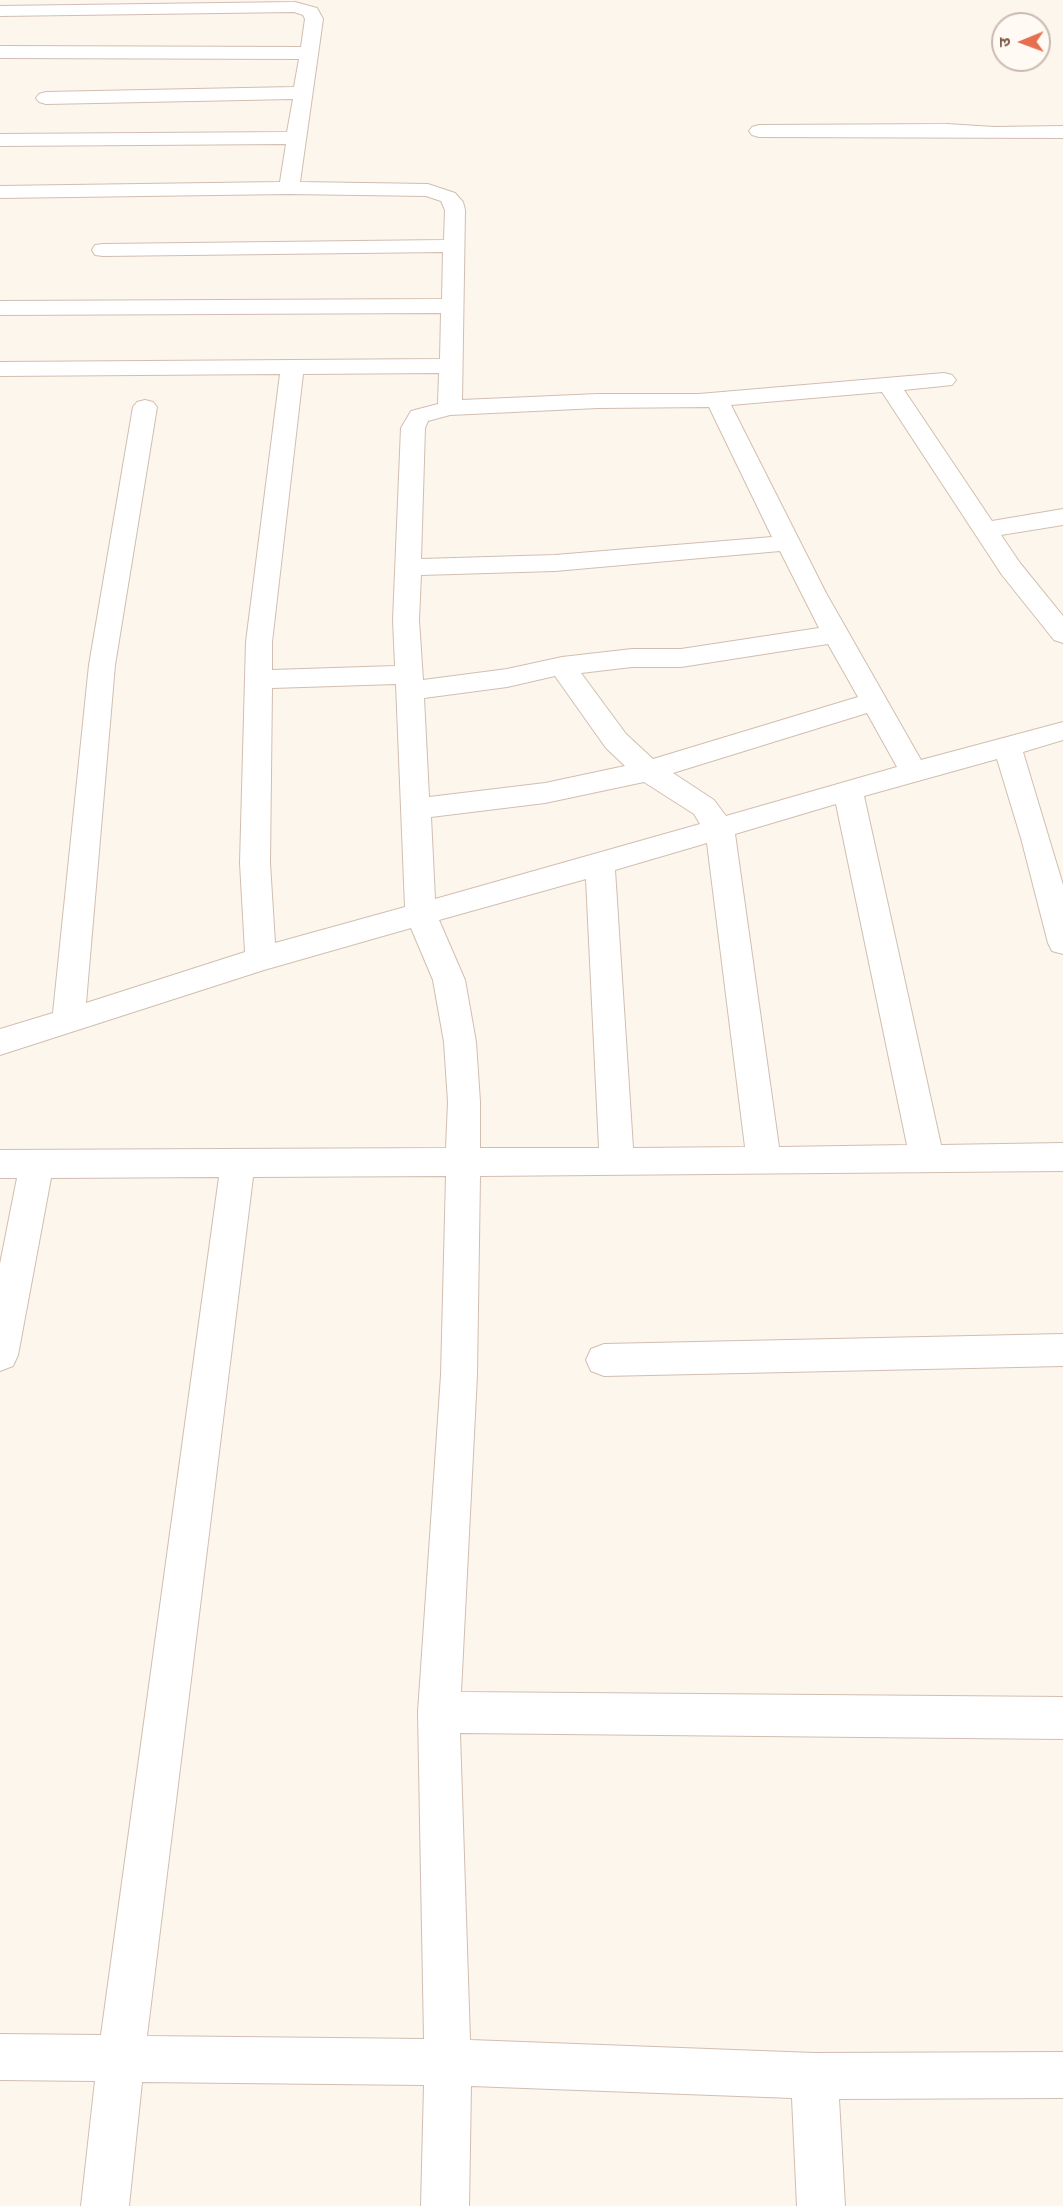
<!DOCTYPE html>
<html>
<head>
<meta charset="utf-8">
<style>
	body { margin:0 }
	#map { position:relative; width:1063px; height:2206px; overflow:hidden; background:#fdf6ec; font-family:"DejaVu Sans","Noto Sans Devanagari",sans-serif }
	canvas { display:block }
	.north { position:absolute; left:991px; top:12px; width:60px; height:60px; box-sizing:border-box; background:#fffaf3; border:2px solid #cabbb1; border-radius:50%; rotate:269deg; font-size:16px; font-weight:700; line-height:24px; text-align:center; color:#7a5c4d }
	.north::after { content:''; display:block; margin:auto; width:21px; height:27px; background:#e76f51; clip-path:polygon(50% 0,100% 100%,50% 72%,0 100%) }
</style>
</head>
<body>
<div id="map">
<canvas width="1063" height="2206"></canvas>
<div class="north">उ</div>
</div>
<script>
const ctx = document.querySelector('canvas').getContext('2d');
ctx.lineJoin = 'round';
const poly = rows => new Path2D(rows.map(r => 'M' + r).join(''));
function stroke(path, color, width, dash) { ctx.strokeStyle = color; ctx.lineWidth = width; ctx.lineCap = dash ? 'butt' : 'round'; ctx.setLineDash(dash || []); ctx.stroke(path); }
function paint(path, color) { ctx.fillStyle = color; ctx.fill(path, 'evenodd'); }
const minor = poly([
	[295,2,317,8,323,19,300,182,428,184,455,193,463,202,465,210,462,400,598,394,699,394,944,373,952,375,956,380,952,385,904,390,992,521,1063,509,1063,525,1001,535,1020,563,1063,616,1063,643,1054,640,1002,575,882,392,731,405,826,593,921,760,1063,722,1063,740,1023,752,1063,885,1063,954,1052,951,1048,943,1021,838,997,759,864,796,941,1145,1063,1143,1063,1171,480,1176,477,1375,461,1692,1063,1697,1063,1739,460,1733,470,2040,814,2053,1063,2052,1063,2098,839,2099,845,2206,797,2206,792,2098,471,2086,469,2206,421,2206,424,2085,142,2082,129,2206,81,2206,95,2081,0,2080,0,2034,101,2035,219,1177,51,1178,18,1355,13,1366,0,1371,0,1264,17,1178,0,1178,0,1150,446,1148,448,1102,444,1042,433,980,411,928,264,970,0,1055,0,1029,53,1013,89,665,133,407,137,402,145,400,153,402,157,407,115,665,86,1003,245,952,240,863,246,642,280,374,0,376,0,362,440,359,441,313,0,315,0,301,442,299,443,252,103,256,95,255,92,250,95,245,103,244,444,240,445,210,441,201,426,196,289,194,0,198,0,186,280,182,286,144,0,146,0,134,287,132,293,99,46,104,39,102,36,98,39,94,46,92,294,87,299,59,0,58,0,46,301,47,305,19,303,15,294,12,0,16,0,6,295,2],
	[439,373,438,404,411,411,401,428,393,620,395,666,272,670,272,642,303,374,439,373],
	[709,407,772,537,555,555,421,559,425,428,428,421,450,415,598,408,709,407],
	[780,551,819,628,681,649,632,649,562,657,507,669,423,680,419,620,421,575,555,571,780,551],
	[828,644,858,697,653,759,626,734,581,673,632,667,681,667,828,644],
	[555,676,606,748,625,766,545,783,429,797,424,698,507,687,555,676],
	[396,684,405,907,275,943,270,863,272,688,396,684],
	[867,713,897,767,726,816,714,800,673,773,867,713],
	[644,782,694,814,700,824,435,899,431,817,545,803,644,782],
	[836,804,907,1145,779,1147,735,834,836,804],
	[707,843,745,1147,633,1148,615,870,707,843],
	[586,879,599,1148,480,1148,480,1102,476,1042,465,980,439,920,586,879],
	[446,1176,441,1375,418,1712,424,2039,147,2036,253,1177,446,1176],
	[947,124,994,127,1063,126,1063,138,759,137,752,135,749,131,752,127,759,125,947,124],
	[1063,1334,1063,1366,604,1376,591,1371,586,1360,591,1349,604,1344,1063,1334]
]);
stroke(minor, '#d1beb0', 2);
paint(minor, '#fff');
</script>
</body>
</html>
